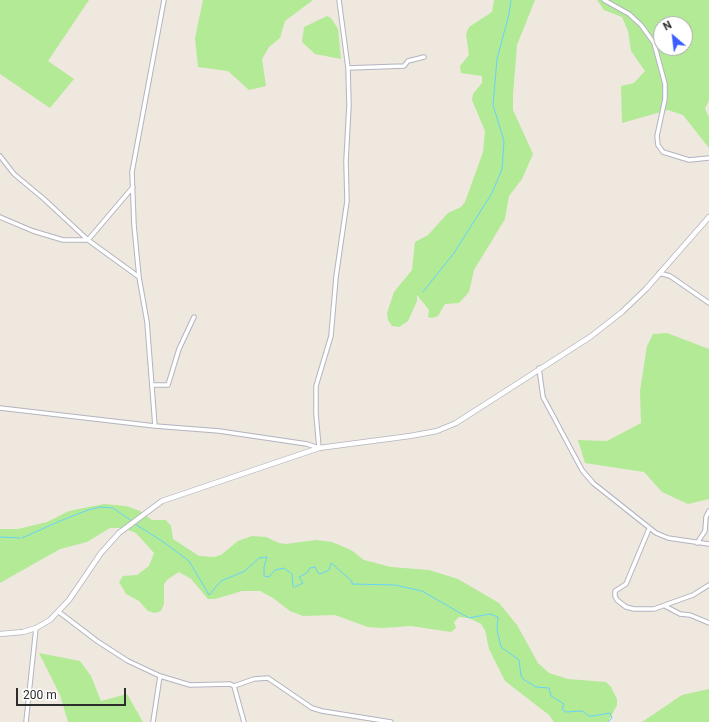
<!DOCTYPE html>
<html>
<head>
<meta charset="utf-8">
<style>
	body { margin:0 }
	#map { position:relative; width:709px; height:722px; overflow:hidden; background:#efe8de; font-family:Roboto,sans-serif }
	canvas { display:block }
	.north { position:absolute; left:653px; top:16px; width:40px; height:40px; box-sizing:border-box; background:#fff; border:1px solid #ababab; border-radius:50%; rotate:332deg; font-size:11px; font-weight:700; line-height:16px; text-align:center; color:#2d2d2d }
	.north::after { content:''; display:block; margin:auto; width:14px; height:18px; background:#3b5fff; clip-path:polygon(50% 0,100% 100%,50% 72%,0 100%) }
	.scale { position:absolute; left:16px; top:688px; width:110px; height:18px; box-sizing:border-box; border:2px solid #2d2d2d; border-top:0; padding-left:5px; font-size:12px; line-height:14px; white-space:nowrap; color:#2d2d2d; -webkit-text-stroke:3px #fff; paint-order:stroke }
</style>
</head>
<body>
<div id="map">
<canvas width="709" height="722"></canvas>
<div class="north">N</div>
<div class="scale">200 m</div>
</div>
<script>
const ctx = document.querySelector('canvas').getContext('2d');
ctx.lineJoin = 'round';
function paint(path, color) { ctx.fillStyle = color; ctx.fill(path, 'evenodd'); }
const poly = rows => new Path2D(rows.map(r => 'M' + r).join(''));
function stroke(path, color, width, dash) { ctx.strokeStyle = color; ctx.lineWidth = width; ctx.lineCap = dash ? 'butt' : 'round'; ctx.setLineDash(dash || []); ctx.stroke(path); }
paint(poly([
	[0,0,89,0,48,61,74,79,50,108,0,74],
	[203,0,313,0,285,21,280,38,269,47,262,59,266,86,249,90,228,71,198,67,195,38],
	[494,0,535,0,517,45,513,95,513,110,533,154,522,179,509,196,505,219,474,270,469,292,459,303,445,304,438,316,432,318,428,317,429,310,417,295,417,301,408,321,399,327,392,326,388,320,387,313,394,292,412,270,415,242,428,235,448,213,461,207,465,202,483,152,485,131,472,100,473,94,482,83,482,76,461,73,460,66,469,55,466,34,469,27,492,12],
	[597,0,709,0,709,100,705,109,709,117,709,148,683,115,668,110,622,123,621,86,634,83,645,71,631,51,628,31,622,17,604,10],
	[661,24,685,24,685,48,661,48],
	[327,16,331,18,338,29,341,59,315,54,302,42,304,27],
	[667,333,709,349,709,499,688,504,662,492,644,472,585,463,578,440,607,441,641,423,640,391,647,346,653,334],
	[104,504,126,506,140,511,152,520,166,520,171,526,173,539,199,556,214,557,221,555,238,541,252,536,266,537,279,543,286,544,316,540,332,542,351,550,364,560,391,567,429,570,458,579,499,603,517,625,538,663,549,673,568,679,606,682,611,687,617,699,617,705,608,722,554,722,549,715,505,681,489,649,485,630,481,624,469,618,459,617,454,622,456,628,451,632,411,626,382,628,368,627,335,615,303,616,290,611,273,598,260,591,242,591,215,599,208,599,191,579,179,572,168,579,164,584,164,604,161,611,155,613,148,611,139,601,126,594,119,582,123,576,137,575,149,566,154,553,136,533,123,528,110,528,87,542,60,549,0,583,0,529,18,529,47,522,69,511],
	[39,653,80,661,91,676,101,701,127,694,143,722,68,722,60,695],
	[709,689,709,722,642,722,682,695]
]), '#b2ea96');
stroke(poly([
	[423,292,454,253,492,193,502,169,504,141,493,105,497,59,509,14,511,0],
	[135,524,162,541,189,561,209,595,221,581,245,571,259,558,267,557,264,567,264,576,269,577,275,570,284,568,292,574,293,587],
	[0,537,20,538],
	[22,538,60,521,88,510,100,507,113,508,133,522],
	[295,587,303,583,299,577,307,573,310,568,315,567,318,573,320,574,329,570,331,563,352,581,352,584,395,585,422,591,469,618,490,614,498,617,497,630,501,647,519,660,521,676,523,679,536,687,549,688,551,696,564,704,562,709,566,712,582,711,589,716,593,716,610,713,612,718,608,722]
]), '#68d2fa', 1);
const minor = poly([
	[604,0,629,14,641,25,654,43,665,84,665,99,657,136,658,145,663,152,689,160,709,158],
	[348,68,404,66,408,61,424,57],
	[0,156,14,174,44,199,88,240,139,277],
	[0,217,33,231,63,240,88,240,133,187],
	[659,273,670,276,709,303],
	[539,368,543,397,582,470,593,483,656,533,668,538,709,544],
	[152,385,168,385,179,349,194,317],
	[0,408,155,426,219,431,307,444,319,448,316,414,316,386,331,336,336,277,347,201,346,161,349,105,348,68,339,0],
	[155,426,147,322,139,277,134,225,132,172,164,0],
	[649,529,626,584,615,591,615,596,617,600,626,607,634,609,654,609,693,595,709,585],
	[697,543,705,531,706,517,709,511],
	[665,606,680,614,690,615,709,623],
	[59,612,97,641,128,661,160,676,190,685,230,684,234,686,244,722],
	[234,686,254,679,268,678,312,708,322,711,391,722],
	[26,722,36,628],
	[153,722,160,676]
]);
const tertiary = poly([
	[0,634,23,632,36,628,50,620,69,600,101,553,119,533,162,501,319,448,410,436,437,431,456,423,590,337,622,312,646,289,709,217]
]);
stroke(minor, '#b2b4c1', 5.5);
stroke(tertiary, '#b2b4c1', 6);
stroke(minor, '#fff', 3.5);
stroke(tertiary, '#fff', 4.5);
</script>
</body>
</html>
